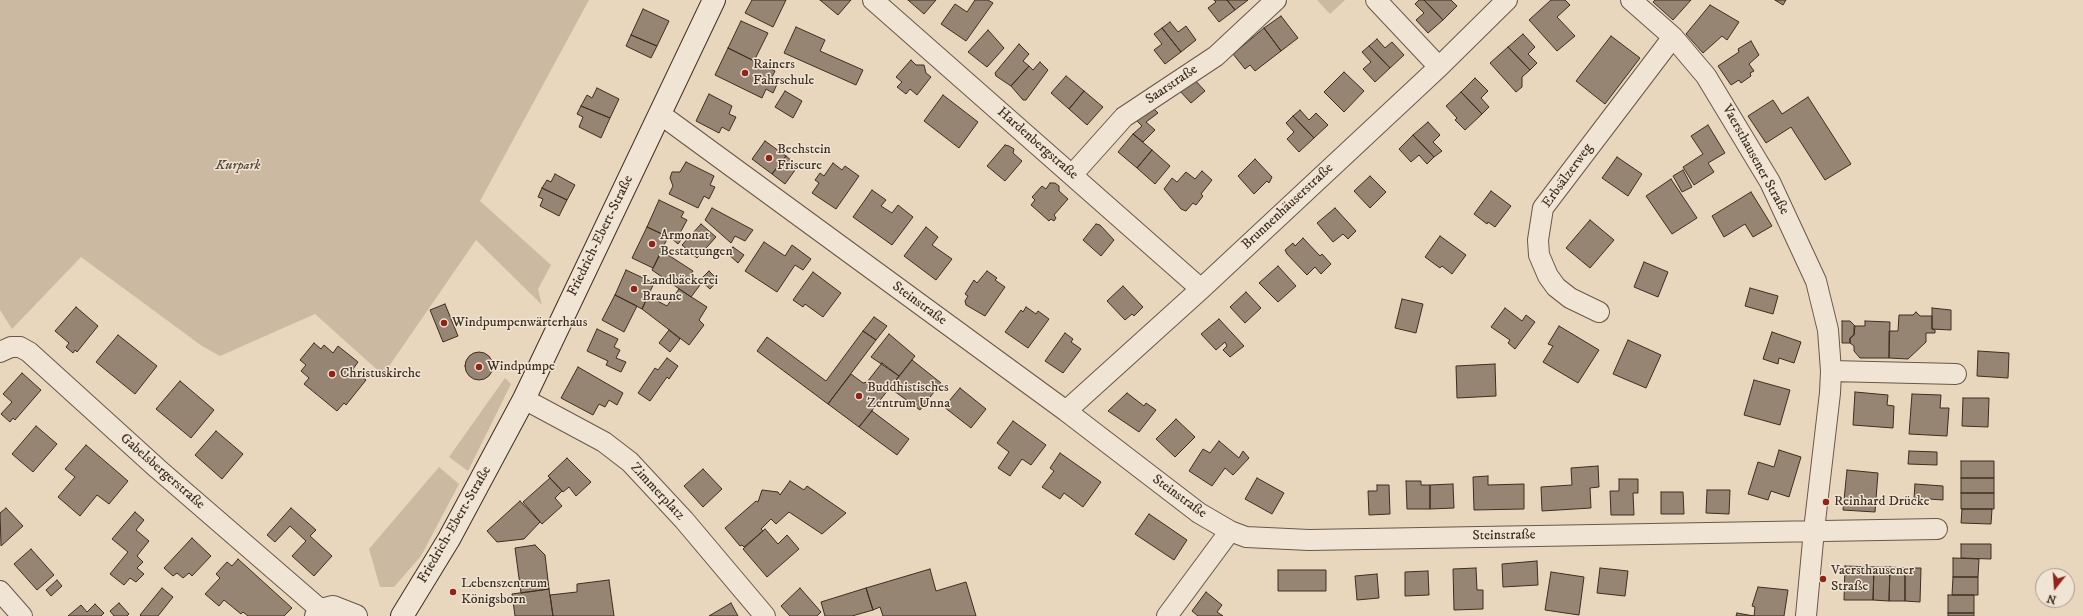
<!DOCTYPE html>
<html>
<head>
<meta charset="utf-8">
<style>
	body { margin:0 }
	#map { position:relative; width:2083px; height:616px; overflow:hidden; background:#e8d6bd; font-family:"IM FELL DW Pica",serif }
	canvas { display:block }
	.north { position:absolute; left:2035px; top:568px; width:40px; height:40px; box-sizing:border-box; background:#f0e4d4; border:1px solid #a89b8c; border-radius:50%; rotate:197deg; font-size:11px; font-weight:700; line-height:16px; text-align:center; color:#3d2e20 }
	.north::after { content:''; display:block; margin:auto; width:14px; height:18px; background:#8f2418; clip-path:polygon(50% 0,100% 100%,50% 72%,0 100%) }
</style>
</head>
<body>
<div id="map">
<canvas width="2083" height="616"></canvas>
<div class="north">N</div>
</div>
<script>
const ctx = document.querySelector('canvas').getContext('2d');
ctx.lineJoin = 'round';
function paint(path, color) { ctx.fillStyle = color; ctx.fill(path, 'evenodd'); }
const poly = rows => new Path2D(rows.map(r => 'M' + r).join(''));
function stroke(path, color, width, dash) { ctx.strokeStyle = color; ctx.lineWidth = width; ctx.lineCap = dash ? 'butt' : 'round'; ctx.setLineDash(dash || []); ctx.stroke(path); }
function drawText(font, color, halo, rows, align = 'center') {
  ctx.font = font + ' "IM FELL DW Pica",serif'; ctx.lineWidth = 3; ctx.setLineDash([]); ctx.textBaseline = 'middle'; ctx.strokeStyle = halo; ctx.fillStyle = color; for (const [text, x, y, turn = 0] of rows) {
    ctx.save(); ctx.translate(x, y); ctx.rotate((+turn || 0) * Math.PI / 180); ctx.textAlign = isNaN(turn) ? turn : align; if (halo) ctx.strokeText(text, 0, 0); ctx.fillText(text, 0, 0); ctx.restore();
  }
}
paint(poly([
	[0,0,589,0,480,201,551,265,538,289,542,305,476,240,383,375,315,314,220,356,202,346,81,257,12,329,0,310],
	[1317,0,1345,0,1330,14],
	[505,378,511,384,468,471,449,457],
	[439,467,459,484,421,556,394,587,380,587,369,549]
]), '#cbb9a2');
const building = poly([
	[752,0,786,0,773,27,745,13,752,0],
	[820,0,851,0,838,15,820,0],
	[908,0,936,0,924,14,908,0],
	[975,0,988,0,993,3,966,41,941,24,955,4,967,12,975,0],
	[1214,0,1227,0,1235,10,1219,22,1208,8,1216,2,1214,0],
	[1227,0,1248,0,1235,10,1227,0],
	[1419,0,1424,0,1443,20,1428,33,1416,20,1424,13,1415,4,1419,0],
	[1424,0,1451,0,1457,6,1443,20,1424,0],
	[1551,0,1565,0,1570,5,1557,17,1575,36,1557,51,1529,20,1551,0],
	[1655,0,1691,0,1673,20,1653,2,1655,0],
	[1775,0,1786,0,1783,5,1775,0],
	[1710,5,1739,22,1727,40,1722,36,1703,53,1686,34,1710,5],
	[643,9,669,21,657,46,631,35,643,9],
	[1281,16,1298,38,1281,51,1264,28,1281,16],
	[741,21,768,33,754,61,728,48,741,21],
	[1170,22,1178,32,1186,26,1196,40,1181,52,1162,28,1170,22],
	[796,27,825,40,820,51,863,70,856,85,784,53,796,27],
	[1162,28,1181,52,1165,64,1154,50,1162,44,1154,34,1162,28],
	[1264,28,1281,51,1255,71,1250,65,1245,69,1233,54,1264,28],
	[988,30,1004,48,987,67,968,52,988,30],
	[1523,34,1535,47,1528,54,1537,63,1530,70,1508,47,1523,34],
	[631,35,657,46,651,58,626,46,631,35],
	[1611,36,1640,58,1605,104,1576,81,1611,36],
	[1377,39,1385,48,1392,42,1404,55,1390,68,1369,46,1377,39],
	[1751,41,1759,55,1749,64,1754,71,1750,73,1751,76,1741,83,1739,80,1731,85,1718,66,1739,52,1738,49,1751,41],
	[1019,44,1029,54,1023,61,1029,66,1011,86,996,76,995,73,1019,44],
	[1369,46,1390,68,1375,82,1363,69,1371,62,1362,52,1369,46],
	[1508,47,1530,70,1522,77,1522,87,1516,92,1490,63,1508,47],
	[728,48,775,71,772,77,779,80,773,93,766,89,762,98,715,75,728,48],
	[911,60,916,65,924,65,926,73,931,77,917,95,910,89,906,94,897,87,902,82,896,77,911,60],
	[1040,62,1048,70,1026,100,1023,100,1011,86,1029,66,1033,70,1040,62],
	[1344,72,1364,91,1344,112,1324,92,1344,72],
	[1066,76,1084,91,1069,109,1051,93,1066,76],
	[1193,78,1205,91,1191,103,1179,90,1193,78],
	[1475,78,1488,91,1481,98,1489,107,1482,114,1461,92,1475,78],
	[597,88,619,99,610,118,581,106,587,95,592,98,597,88],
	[785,91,802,101,793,118,775,107,785,91],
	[1084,91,1103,107,1087,125,1069,109,1084,91],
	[1461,92,1482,114,1465,130,1455,120,1457,118,1446,106,1461,92],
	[709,94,732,106,729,114,736,117,729,131,722,127,719,133,696,121,709,94],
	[943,95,978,122,959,148,924,121,943,95],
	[1808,97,1851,164,1825,180,1791,127,1766,143,1748,116,1773,100,1782,114,1808,97],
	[581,106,610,118,601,138,579,127,583,117,577,114,581,106],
	[1152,107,1158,113,1146,122,1155,130,1143,142,1133,134,1142,126,1137,121,1152,107],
	[1300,110,1309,120,1316,113,1328,125,1314,138,1293,116,1300,110],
	[1293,116,1314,138,1299,152,1287,139,1294,132,1286,123,1293,116],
	[1428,122,1440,135,1433,142,1442,151,1434,157,1413,135,1428,122],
	[1708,125,1725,153,1708,163,1714,172,1694,185,1683,167,1703,154,1691,136,1708,125],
	[1133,134,1152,150,1137,168,1118,152,1133,134],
	[1413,135,1434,157,1427,164,1419,155,1411,162,1399,149,1413,135],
	[765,141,786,156,772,174,752,159,765,141],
	[1005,145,1009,146,1014,149,1013,153,1022,161,1005,181,987,166,1005,145],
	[1152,150,1170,166,1155,184,1137,168,1152,150],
	[786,156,798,166,785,184,772,174,786,156],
	[1617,157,1642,174,1628,196,1602,178,1617,157],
	[1255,159,1272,177,1269,183,1267,181,1254,194,1238,176,1255,159],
	[686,162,714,176,710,185,715,187,709,199,704,196,698,208,669,194,673,186,670,178,672,172,680,172,686,162],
	[833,163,842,170,845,166,859,176,836,209,812,193,819,183,815,180,820,173,824,176,833,163],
	[1683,170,1692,187,1682,192,1673,176,1683,170],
	[1202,171,1212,180,1201,194,1203,196,1196,205,1193,203,1186,211,1181,209,1164,189,1172,178,1177,182,1186,172,1195,179,1202,171],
	[555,174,575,185,567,200,542,188,547,180,551,182,555,174],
	[1370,176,1386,192,1370,208,1354,191,1370,176],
	[1671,179,1697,218,1672,234,1646,196,1671,179],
	[1050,183,1055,183,1059,186,1059,191,1068,199,1054,215,1056,218,1054,221,1051,219,1049,221,1031,205,1035,200,1032,197,1042,186,1046,189,1050,183],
	[542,188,567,200,559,216,540,206,543,199,538,197,542,188],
	[872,190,886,200,881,206,892,213,898,205,913,217,892,245,853,217,872,190],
	[1491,191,1511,206,1495,227,1488,222,1487,224,1474,214,1491,191],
	[1751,192,1772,226,1753,237,1745,224,1724,237,1712,216,1751,192],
	[659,200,684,212,681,217,687,220,680,233,683,237,678,244,671,238,647,227,659,200],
	[712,208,753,230,745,241,735,236,731,243,705,220,712,208],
	[1335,208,1356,231,1348,239,1343,234,1333,242,1317,223,1335,208],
	[1590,220,1614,240,1590,268,1566,248,1590,220],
	[701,224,716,237,697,258,682,245,701,224],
	[1096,224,1100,225,1114,240,1101,256,1083,240,1096,224],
	[647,227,668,237,653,268,632,258,647,227],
	[926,227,938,237,932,245,952,259,936,280,904,256,926,227],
	[1440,236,1466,255,1452,274,1442,266,1440,268,1425,257,1440,236],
	[1303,238,1320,256,1322,254,1331,264,1321,274,1315,267,1307,275,1287,254,1285,250,1293,243,1295,246,1303,238],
	[764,242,785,256,792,245,811,259,803,270,795,265,777,292,745,271,764,242],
	[733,247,744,255,738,263,727,253,733,247],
	[662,251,693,271,689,278,700,285,691,297,652,270,662,251],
	[1644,262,1668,272,1658,297,1634,287,1644,262],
	[1278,266,1296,286,1278,302,1259,283,1278,266],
	[626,270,654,283,642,309,615,295,626,270],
	[709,271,718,280,710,289,700,280,709,271],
	[987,271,997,278,995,280,1005,287,985,316,966,305,965,301,968,296,965,294,974,280,977,283,987,271],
	[813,272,841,293,823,317,805,304,803,307,793,300,813,272],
	[1123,286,1143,307,1134,316,1132,314,1125,320,1107,301,1123,286],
	[1750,288,1778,296,1773,314,1745,306,1750,288],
	[679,289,707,307,699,320,704,325,689,345,642,309,648,296,667,306,679,289],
	[1246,292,1261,308,1245,323,1230,307,1246,292],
	[615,295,637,306,624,332,602,320,615,295],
	[1402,299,1423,304,1416,333,1395,328,1402,299],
	[445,304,458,336,443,342,430,310,445,304],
	[76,307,98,326,77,352,75,350,73,353,66,347,69,343,55,331,76,307],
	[1026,307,1036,314,1038,311,1049,319,1028,348,1005,332,1021,310,1023,312,1026,307],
	[1505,308,1522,321,1526,315,1535,322,1515,349,1508,343,1510,340,1491,327,1505,308],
	[1932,308,1951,310,1951,330,1932,329,1932,308],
	[1916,312,1920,316,1932,316,1932,329,1935,330,1935,333,1926,333,1926,342,1908,359,1889,358,1889,331,1898,331,1899,315,1913,315,1916,312],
	[874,317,887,326,876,340,863,331,874,317],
	[1219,319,1244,346,1230,357,1223,350,1227,346,1225,342,1216,350,1201,334,1219,319],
	[1842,321,1850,321,1855,326,1854,335,1850,338,1850,343,1842,343,1842,321],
	[1865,321,1890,322,1889,358,1860,358,1854,351,1854,346,1850,343,1850,338,1854,335,1854,326,1865,326,1865,321],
	[1559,326,1599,350,1578,383,1543,362,1553,346,1548,344,1559,326],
	[597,329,618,339,614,347,620,350,616,358,626,362,621,372,606,365,608,361,587,351,597,329],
	[669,330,680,339,670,352,659,343,669,330],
	[863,331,876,340,828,404,757,351,767,337,826,381,863,331],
	[1772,332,1801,342,1794,363,1779,358,1778,364,1763,359,1772,332],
	[1065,333,1073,339,1071,342,1081,349,1063,373,1045,361,1065,333],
	[889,334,915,356,899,376,871,357,889,334],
	[118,335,157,366,135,394,96,362,118,335],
	[1628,340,1661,355,1646,388,1613,374,1628,340],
	[314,343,321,349,324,345,333,353,338,346,358,362,353,369,366,380,346,405,344,403,337,411,304,384,309,378,301,371,306,365,300,360,314,343],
	[1978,351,2009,353,2008,378,1977,376,1978,351],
	'465 366a14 14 0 1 1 28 0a14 14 0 1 1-28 0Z',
	[667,358,678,366,669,379,667,377,650,401,638,393,655,368,658,370,667,358],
	[912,360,941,383,920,410,890,388,912,360],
	[882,363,899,376,859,427,828,404,851,374,863,383,867,382,882,363],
	[1495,364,1496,396,1457,398,1456,366,1495,364],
	[578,367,623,393,617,405,609,400,605,407,599,404,593,415,561,398,578,367],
	[22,373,41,390,15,420,13,418,10,422,1,414,12,402,3,394,22,373],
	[1754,380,1790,390,1780,425,1744,415,1754,380],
	[180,381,214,410,191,438,156,409,180,381],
	[960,388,986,409,971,428,944,407,960,388],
	[1855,392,1888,395,1887,405,1894,406,1893,428,1853,425,1855,392],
	[1127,393,1144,406,1146,403,1156,410,1139,432,1108,411,1127,393],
	[1912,394,1941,395,1940,408,1949,408,1947,436,1909,434,1912,394],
	[1963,398,1989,398,1988,427,1962,426,1963,398],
	[872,411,909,439,897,455,859,427,872,411],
	[1176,419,1195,437,1175,457,1156,439,1176,419],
	[1013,421,1046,445,1031,465,1022,459,1010,476,998,468,1009,452,997,443,1013,421],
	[36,426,57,444,33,472,12,454,36,426],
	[216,431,243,454,222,479,195,455,216,431],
	[1219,441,1239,458,1243,451,1249,458,1233,475,1225,468,1212,486,1189,471,1203,449,1210,453,1219,441],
	[86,445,128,481,109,504,97,495,80,516,58,497,75,477,65,469,86,445],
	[1779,450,1801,457,1789,497,1771,491,1768,500,1748,494,1758,462,1774,467,1779,450],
	[1909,451,1937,452,1937,465,1908,464,1909,451],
	[1060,453,1101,482,1083,507,1064,493,1060,499,1042,487,1054,471,1050,468,1060,453],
	[567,458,591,482,576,496,569,487,563,492,548,476,567,458],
	[1961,461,1994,461,1994,478,1961,478,1961,461],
	[1598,466,1599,487,1590,488,1591,508,1542,511,1541,487,1572,485,1571,468,1598,466],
	[703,469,722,489,703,507,684,486,703,469],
	[1847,470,1878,473,1875,512,1843,510,1847,470],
	[1488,476,1488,485,1524,484,1524,509,1474,510,1473,477,1488,476],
	[550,478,562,491,555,498,562,506,542,524,523,502,550,478],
	[1257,478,1284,493,1272,514,1245,499,1257,478],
	[1961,478,1994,478,1994,493,1961,493,1961,478],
	[1619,479,1638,479,1638,493,1633,493,1634,515,1611,515,1610,491,1619,491,1619,479],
	[790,481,804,490,807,486,846,513,822,534,789,512,776,524,771,519,761,529,763,531,744,547,742,545,740,546,725,528,756,501,758,502,762,490,778,492,780,495,790,481],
	[1406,481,1421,481,1421,485,1430,485,1430,509,1407,509,1406,481],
	[1453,484,1454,508,1430,509,1430,485,1453,484],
	[1915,484,1943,486,1943,500,1914,498,1915,484],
	[1377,485,1389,485,1390,514,1369,515,1368,491,1377,491,1377,485],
	[1707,490,1730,490,1729,514,1706,513,1707,490],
	[1661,492,1683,492,1684,514,1661,514,1661,492],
	[1961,493,1994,493,1994,509,1961,509,1961,493],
	[520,501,540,522,524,539,497,542,487,531,520,501],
	[6,508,23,526,1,546,0,513,6,508],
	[291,508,316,530,310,536,332,556,314,576,292,556,306,541,290,526,275,542,267,535,291,508],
	[1962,509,1992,509,1991,524,1961,523,1962,509],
	[135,512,144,520,136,530,149,541,137,556,143,562,137,568,144,574,136,582,130,578,124,585,110,574,128,552,112,539,135,512],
	[1149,514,1187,540,1174,560,1135,534,1149,514],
	[765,529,778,544,787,535,799,549,767,577,743,549,765,529],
	[192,538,211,556,192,576,189,573,183,578,177,573,173,576,164,568,192,538],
	[1961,544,1991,544,1991,559,1961,558,1961,544],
	[535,545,545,555,549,589,521,593,515,548,535,545],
	[31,549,54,575,37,590,14,564,31,549],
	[1953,558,1979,559,1978,577,1953,577,1953,558],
	[238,559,292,608,284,616,248,616,243,612,241,614,224,600,219,606,205,594,220,578,216,574,227,562,232,566,238,559],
	[1537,561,1538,585,1503,587,1502,564,1537,561],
	[1845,566,1874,567,1873,600,1844,600,1845,566],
	[1874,567,1890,567,1889,601,1873,600,1874,567],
	[1890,567,1905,568,1905,601,1889,601,1890,567],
	[1476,568,1477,590,1483,590,1483,609,1454,610,1453,569,1476,568],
	[1600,568,1628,571,1625,596,1597,593,1600,568],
	[1905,568,1921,568,1920,602,1905,601,1905,568],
	[930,569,936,591,966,582,976,616,883,616,880,607,873,610,866,588,930,569],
	[1278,570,1326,570,1326,591,1278,591,1278,570],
	[1428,571,1429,595,1405,596,1405,572,1428,571],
	[1551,572,1584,577,1579,615,1545,610,1551,572],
	[1377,574,1379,598,1357,600,1355,576,1377,574],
	[1953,577,1978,577,1978,595,1952,595,1953,577],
	[57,580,62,586,51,596,46,590,57,580],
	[609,580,614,616,553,616,550,595,577,592,577,584,609,580],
	[1758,587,1788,590,1784,616,1754,616,1755,607,1752,606,1758,587],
	[162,588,173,597,158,616,141,616,140,615,162,588],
	[800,588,821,612,817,616,790,616,781,606,800,588],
	[866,588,873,610,852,616,825,616,821,602,866,588],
	[549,589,553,616,515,616,512,594,549,589],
	[1206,592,1222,605,1217,612,1223,616,1198,616,1192,611,1206,592],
	[1948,595,1974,595,1974,613,1948,613,1948,595],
	[119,603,129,614,127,616,114,616,110,611,119,603],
	[731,603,738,616,709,616,731,603],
	[95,604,104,613,101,616,68,616,81,605,87,612,95,604],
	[1737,613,1754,616,1736,616,1737,613],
	[1948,613,1974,613,1974,616,1948,616,1948,613]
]);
paint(building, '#968572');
stroke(building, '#3d2e20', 1);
const minor = poly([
	[873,0,1201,289],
	[1376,0,1439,67],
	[1631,0,1673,37,1706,76,1770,182,1816,281,1828,330,1831,371],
	[660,114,1066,411,1199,513,1230,531,1246,537,1309,540,1937,529],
	[1072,175,1124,117,1216,56,1276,0],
	[1599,312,1570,298,1556,287,1548,276,1539,255,1538,240,1543,208,1673,37],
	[0,352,11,347,20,347,29,352,158,469,321,610],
	[524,399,604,442,630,462,684,520,765,616],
	[1066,411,1201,289,1439,67,1507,0],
	[0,591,22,616],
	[1167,616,1230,531],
	[1806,616,1814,530,1830,393,1831,371,1956,374]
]);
const tertiary = poly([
	[316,616,321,610,333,607,356,616]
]);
const secondary = poly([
	[402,616,449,539,524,399,714,0]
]);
stroke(minor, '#685847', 22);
stroke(tertiary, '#685847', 24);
stroke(secondary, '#3d2e20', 24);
stroke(minor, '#f0e4d4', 20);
stroke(tertiary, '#f0e4d4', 22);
stroke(secondary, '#f0e4d4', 22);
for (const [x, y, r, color] of [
	[745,73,4,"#8f2418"],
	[769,158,4,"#8f2418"],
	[652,244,4,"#8f2418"],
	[634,289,4,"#8f2418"],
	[444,323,4,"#8f2418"],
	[479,367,4,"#8f2418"],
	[332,374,4,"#8f2418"],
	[859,396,4,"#8f2418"],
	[1826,502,4,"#8f2418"],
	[1823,579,4,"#8f2418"],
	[453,592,4,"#8f2418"]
]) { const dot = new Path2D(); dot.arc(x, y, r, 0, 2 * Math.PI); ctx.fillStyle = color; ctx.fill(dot); stroke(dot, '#f0e4d4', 1.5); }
drawText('14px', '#3d2e20', '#f0e4d4', [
	["Rainers",753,65],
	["Fahrschule",753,81],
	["Bechstein",777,150],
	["Friseure",777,166],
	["Armonat",660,236],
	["Bestattungen",660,252],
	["Landbäckerei",642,281],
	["Braune",642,297],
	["Windpumpenwärterhaus",452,323],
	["Windpumpe",487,367],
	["Christuskirche",340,374],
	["Buddhistisches",867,388],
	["Zentrum Unna",867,404],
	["Reinhard Drücke",1834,502],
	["Vaersthausener",1831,571],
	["Straße",1831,587],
	["Lebenszentrum",461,584],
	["Königsborn",461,600]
], 'left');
drawText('14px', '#3d2e20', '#f0e4d4', [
	["Saarstraße",1172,85,-34],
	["Hardenbergstraße",1037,144,41],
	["Vaersthausener Straße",1755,160,61],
	["Erbsälzerweg",1568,176,-54],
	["Brunnenhäuserstraße",1288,207,-43],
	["Friedrich-Ebert-Straße",601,236,-64],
	["Steinstraße",919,304,36],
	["Gabelsbergerstraße",162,472,41],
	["Zimmerplatz",657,492,47],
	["Steinstraße",1179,497,36],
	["Friedrich-Ebert-Straße",455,525,-60],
	["Steinstraße",1504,536,-1]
]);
drawText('italic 14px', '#594a3a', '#f0e4d4', [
	["Kurpark",238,166]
]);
</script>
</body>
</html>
